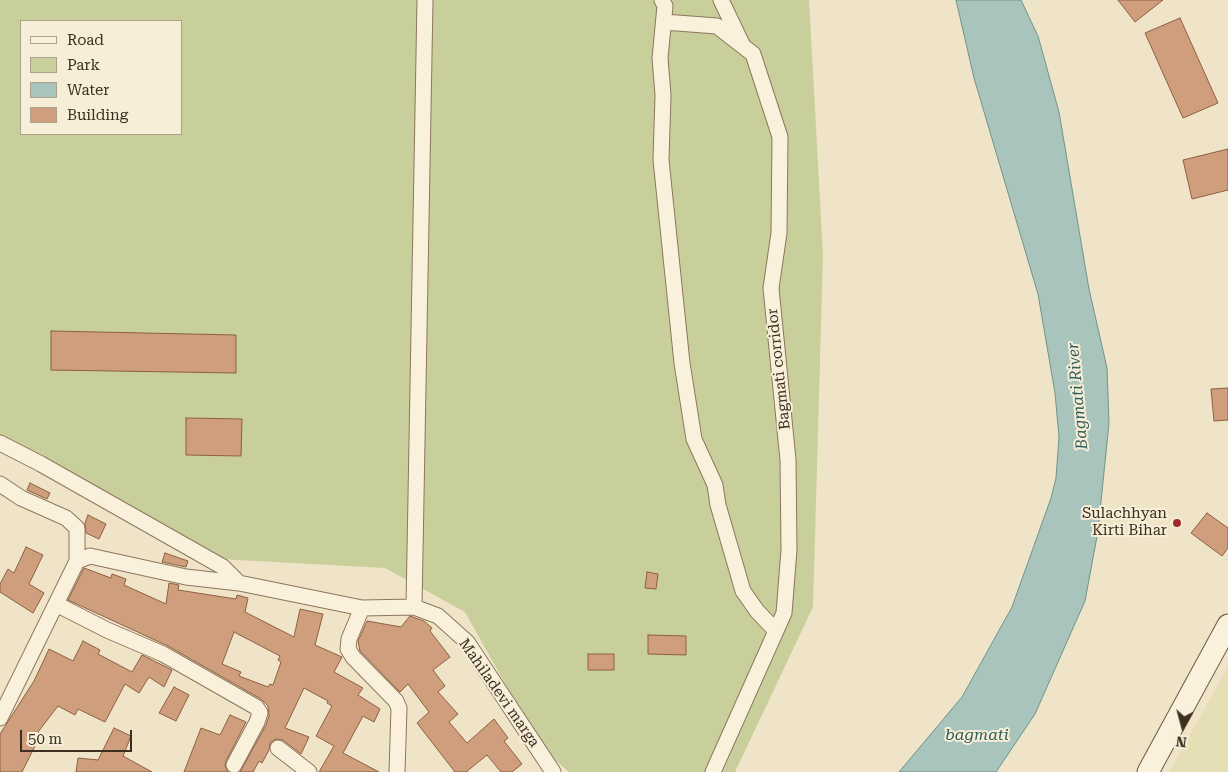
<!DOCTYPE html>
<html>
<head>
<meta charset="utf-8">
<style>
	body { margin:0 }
	#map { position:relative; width:1228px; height:772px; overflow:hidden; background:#f0e4c8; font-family:"Roboto Serif",serif }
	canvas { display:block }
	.legend { position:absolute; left:20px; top:20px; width:162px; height:115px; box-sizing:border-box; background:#f7eed8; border:1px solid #ada18e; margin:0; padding:6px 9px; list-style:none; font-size:15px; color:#3d2e20 }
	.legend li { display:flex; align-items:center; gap:10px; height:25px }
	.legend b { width:25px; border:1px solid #ada18e }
	.north { position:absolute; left:1158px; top:702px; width:50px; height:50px; -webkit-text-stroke:4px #f7eed8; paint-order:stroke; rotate:187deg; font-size:14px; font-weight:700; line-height:20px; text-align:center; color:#3d2e20 }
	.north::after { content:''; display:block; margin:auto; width:18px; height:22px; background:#3d2e20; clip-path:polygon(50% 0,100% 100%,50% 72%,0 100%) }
	.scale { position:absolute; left:20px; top:730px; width:112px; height:22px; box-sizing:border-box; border:2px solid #3d2e20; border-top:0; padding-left:6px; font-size:15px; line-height:18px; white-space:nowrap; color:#3d2e20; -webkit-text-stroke:4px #f7eed8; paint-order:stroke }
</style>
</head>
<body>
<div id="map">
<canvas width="1228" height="772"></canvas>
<ul class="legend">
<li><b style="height:6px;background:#faf1dc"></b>Road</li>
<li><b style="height:14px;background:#c9cf9b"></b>Park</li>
<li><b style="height:14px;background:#a9c4bc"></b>Water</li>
<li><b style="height:14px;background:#cf9f7d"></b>Building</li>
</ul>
<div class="north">N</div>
<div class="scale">50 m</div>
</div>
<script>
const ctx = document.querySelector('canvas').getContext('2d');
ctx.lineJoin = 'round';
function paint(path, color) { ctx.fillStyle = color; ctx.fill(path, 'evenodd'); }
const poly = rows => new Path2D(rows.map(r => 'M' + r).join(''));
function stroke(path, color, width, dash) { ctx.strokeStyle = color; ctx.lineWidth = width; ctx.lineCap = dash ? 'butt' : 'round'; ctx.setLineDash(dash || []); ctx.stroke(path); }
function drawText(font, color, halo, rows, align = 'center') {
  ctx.font = font + ' "Roboto Serif",serif'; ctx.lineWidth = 4; ctx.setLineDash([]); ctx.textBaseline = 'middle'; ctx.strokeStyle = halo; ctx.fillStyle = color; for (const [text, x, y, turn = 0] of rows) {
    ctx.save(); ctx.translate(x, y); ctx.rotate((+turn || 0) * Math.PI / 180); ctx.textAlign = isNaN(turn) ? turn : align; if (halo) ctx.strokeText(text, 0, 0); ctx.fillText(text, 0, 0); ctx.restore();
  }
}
paint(poly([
	[1228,667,1228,772,1169,772,1213,694]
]), '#e6deb5');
paint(poly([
	[0,0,809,0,823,255,813,607,735,772,569,772,541,748,465,612,385,568,219,559,0,439],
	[21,21,181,21,181,134,21,134]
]), '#c9cf9b');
const water = poly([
	[956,0,1021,0,1038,36,1059,112,1089,289,1107,368,1109,423,1098,531,1085,601,1035,714,996,772,899,772,962,697,1012,607,1051,498,1056,478,1059,437,1055,393,1038,294,974,78,956,0]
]);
paint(water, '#a9c4bc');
stroke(water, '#6f938a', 1);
const building = poly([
	[1118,0,1163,0,1135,22,1118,0],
	[1180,18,1218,103,1183,118,1145,33,1180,18],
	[1228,149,1228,190,1192,199,1183,160,1228,149],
	[51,331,236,335,236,373,51,370,51,331],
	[1228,388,1228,420,1214,421,1211,389,1228,388],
	[186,418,242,419,241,456,186,455,186,418],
	[30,483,50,493,47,499,27,490,30,483],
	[1207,513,1228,528,1228,548,1222,556,1191,533,1207,513],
	[88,515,106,524,99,539,86,533,85,523,88,515],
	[26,547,43,555,29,584,44,593,33,613,0,592,0,584,8,569,14,573,26,547],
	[165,553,188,561,186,567,162,562,165,553],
	[84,568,111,578,112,574,126,579,124,585,166,604,169,583,179,585,178,590,236,599,237,595,248,598,245,612,294,637,300,609,323,614,315,645,342,657,334,672,363,688,358,695,380,709,374,722,363,716,343,753,379,772,319,772,334,746,316,736,332,706,327,703,328,701,304,688,285,728,309,737,301,754,283,740,275,739,270,743,269,750,262,763,259,761,253,772,240,772,266,725,269,716,268,706,261,699,168,646,68,600,84,568],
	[234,632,280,656,278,660,281,662,273,685,270,684,268,687,239,676,241,672,222,664,234,632],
	[647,572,658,574,656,589,645,588,647,572],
	[410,616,424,621,432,628,430,631,450,657,433,670,445,686,438,692,458,714,449,722,467,743,494,719,508,738,504,741,522,764,512,772,501,772,487,755,466,772,455,772,417,723,429,712,408,684,400,692,360,651,358,641,367,621,401,627,410,616],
	[648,635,686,636,686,655,648,654,648,635],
	[83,641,100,650,98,654,132,672,142,655,172,670,164,687,149,677,139,693,125,684,105,722,78,709,75,715,58,706,38,732,41,734,22,772,0,772,0,734,34,681,49,649,73,661,83,641],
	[588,654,614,654,614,670,588,670,588,654],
	[174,687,189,695,176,721,159,713,174,687],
	[230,715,246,722,226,761,225,766,228,772,184,772,201,728,220,735,230,715],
	[114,728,131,736,123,756,152,772,76,772,78,758,98,760,114,728]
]);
paint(building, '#cf9f7d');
stroke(building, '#8d5f41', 1);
const minor = poly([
	[662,0,665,6,660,58,663,95,661,160,682,363,694,439,715,485,718,505,743,591,757,611,776,631],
	[721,0,742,44],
	[664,22,717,26,753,54,780,137,779,233,771,288,788,460,789,550,784,613,713,772],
	[0,443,41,464,223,567,239,583,362,608,414,607,438,616,467,642,553,772],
	[0,484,21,498,66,518,77,528,77,561],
	[56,604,107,630,163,654,256,707,260,713,257,722,234,765],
	[414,607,425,0],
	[362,608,349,639,348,649,353,657,396,701,399,708,397,772],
	[0,718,77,561,90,556,186,577,239,583],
	[278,748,309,772]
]);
const secondary = poly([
	[1148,772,1228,625]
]);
stroke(minor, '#8d765c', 17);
stroke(secondary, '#6f573f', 23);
stroke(minor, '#faf1dc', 15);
stroke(secondary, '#faf1dc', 21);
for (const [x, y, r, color] of [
	[1177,523,5,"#9e2a2b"]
]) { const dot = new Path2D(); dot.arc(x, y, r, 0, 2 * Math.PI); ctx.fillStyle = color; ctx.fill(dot); stroke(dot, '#f7eed8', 2); }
drawText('15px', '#3d2e20', '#f7eed8', [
	["Bagmati corridor",779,369,-96],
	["Mahiladevi marga",499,693,55]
]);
drawText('15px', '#3d2e20', '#f7eed8', [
	["Sulachhyan",1167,514],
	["Kirti Bihar",1167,531]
], 'right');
drawText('italic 16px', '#2f5d5a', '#f7eed8', [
	["Bagmati River",1078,396,-95],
	["bagmati",977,735]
]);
</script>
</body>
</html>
